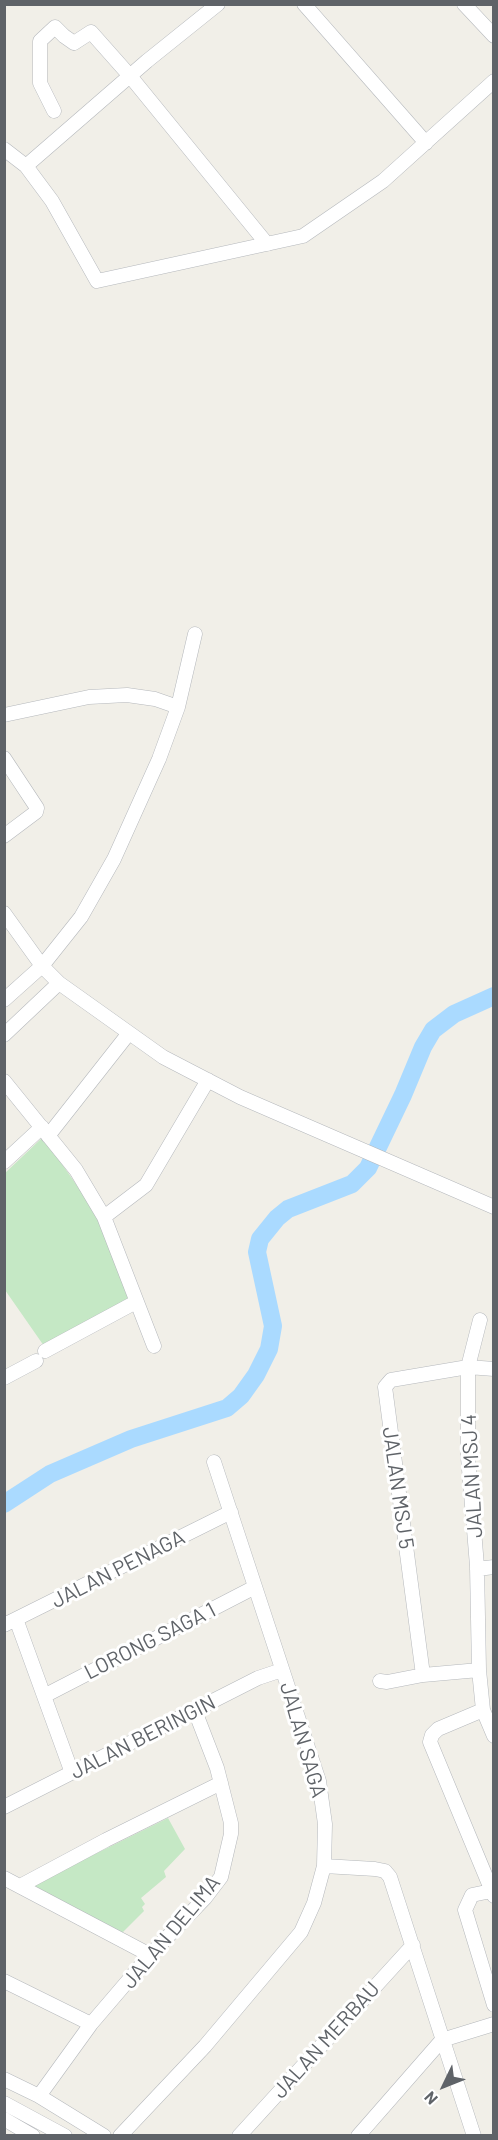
<!DOCTYPE html>
<html>
<head>
<meta charset="utf-8">
<style>
	body { margin:0 }
	#map { position:relative; width:498px; height:2140px; overflow:hidden; background:#f1efe8; font-family:Barlow,sans-serif }
	canvas { display:block }
	.frame { position:absolute; inset:0; border:6px solid #5f6368; pointer-events:none }
	.north { position:absolute; left:414px; top:2056px; width:60px; height:60px; -webkit-text-stroke:4px #fff; paint-order:stroke; rotate:227deg; font-size:16px; font-weight:700; line-height:24px; text-align:center; color:#5f6368 }
	.north::after { content:''; display:block; margin:auto; width:21px; height:27px; background:#5f6368; clip-path:polygon(50% 0,100% 100%,50% 72%,0 100%) }
</style>
</head>
<body>
<div id="map">
<canvas width="498" height="2140"></canvas>
<div class="frame"></div>
<div class="north">N</div>
</div>
<script>
const ctx = document.querySelector('canvas').getContext('2d');
ctx.lineJoin = 'round';
function paint(path, color) { ctx.fillStyle = color; ctx.fill(path, 'evenodd'); }
const poly = rows => new Path2D(rows.map(r => 'M' + r).join(''));
function stroke(path, color, width, dash) { ctx.strokeStyle = color; ctx.lineWidth = width; ctx.lineCap = dash ? 'butt' : 'round'; ctx.setLineDash(dash || []); ctx.stroke(path); }
function drawText(font, color, halo, rows, align = 'center') {
  ctx.font = font + ' Barlow,sans-serif'; ctx.lineWidth = 6; ctx.setLineDash([]); ctx.textBaseline = 'middle'; ctx.strokeStyle = halo; ctx.fillStyle = color; for (const [text, x, y, turn = 0] of rows) {
    ctx.save(); ctx.translate(x, y); ctx.rotate((+turn || 0) * Math.PI / 180); ctx.textAlign = isNaN(turn) ? turn : align; if (halo) ctx.strokeText(text, 0, 0); ctx.fillText(text, 0, 0); ctx.restore();
  }
}
paint(poly([
	[43,1137,99,1217,132,1299,44,1346,5,1290,4,1174],
	[168,1818,185,1849,164,1871,166,1877,141,1898,145,1904,142,1907,144,1911,120,1935,26,1888]
]), '#c5e8c5');
stroke(poly([
	[4,1504,50,1474,131,1439,227,1408,241,1396,256,1375,269,1349,273,1326,257,1252,260,1239,277,1218,288,1209,352,1184,368,1168,403,1095,423,1047,433,1030,454,1014,494,996]
]), '#aadaff', 18);
const minor = poly([
	[304,4,426,143],
	[464,4,494,36],
	[54,111,40,83,40,41,55,27,64,36,74,43,91,32,130,76,267,244],
	[4,149,26,166,52,201,97,281,303,236,383,181,494,81],
	[26,166,147,61,218,4],
	[4,715,89,697,127,695,155,699,178,707],
	[4,758,37,808,36,812,4,836],
	[4,913,42,966,59,983,163,1057,240,1097,494,1207],
	[4,1000,42,966,81,917,114,859,159,759,178,707,195,634],
	[4,1035,59,983],
	[4,1081,76,1170,104,1217,154,1346],
	[48,1136,129,1033],
	[4,1162,42,1127],
	[104,1217,146,1185,208,1080],
	[480,1320,468,1367,468,1457,477,1566,479,1670,483,1710,494,1736],
	[45,1351,136,1302],
	[4,1378,36,1361],
	[477,1569,494,1567],
	[16,1619,72,1773],
	[4,1625,231,1512],
	[423,1675,385,1387,391,1380,468,1367,494,1369],
	[380,1681,387,1682,423,1675,479,1670],
	[44,1696,255,1587],
	[483,1710,438,1729,432,1735,430,1742,494,1896],
	[4,1807,258,1678,282,1670],
	[324,1866,375,1869,385,1871,390,1877,474,2136],
	[4,1878,150,1955],
	[20,1886,106,1840,221,1783],
	[491,1891,472,1895,465,1910,494,2005],
	[4,1981,91,2024],
	[4,2079,39,2096,104,2136],
	[39,2096,91,2024,150,1955,205,1898,221,1877,231,1834,231,1823,217,1768,195,1711],
	[4,2103,65,2136],
	[4,2119,33,2136],
	[120,2136,205,2046,301,1932,314,1903,324,1866,325,1824,319,1781,214,1462],
	[239,2136,413,1945],
	[358,2136,442,2040,494,2024]
]);
stroke(minor, '#b5b8bc', 15);
stroke(minor, '#fff', 14);
drawText('21px', '#5f6368', '#fff', [
	["JALAN MSJ 4",472,1476,-93],
	["JALAN MSJ 5",398,1488,82],
	["JALAN PENAGA",118,1569,-27],
	["LORONG SAGA 1",150,1641,-27],
	["JALAN BERINGIN",143,1737,-27],
	["JALAN SAGA",303,1740,74],
	["JALAN DELIMA",171,1932,-50],
	["JALAN MERBAU",326,2040,-48]
]);
</script>
</body>
</html>
